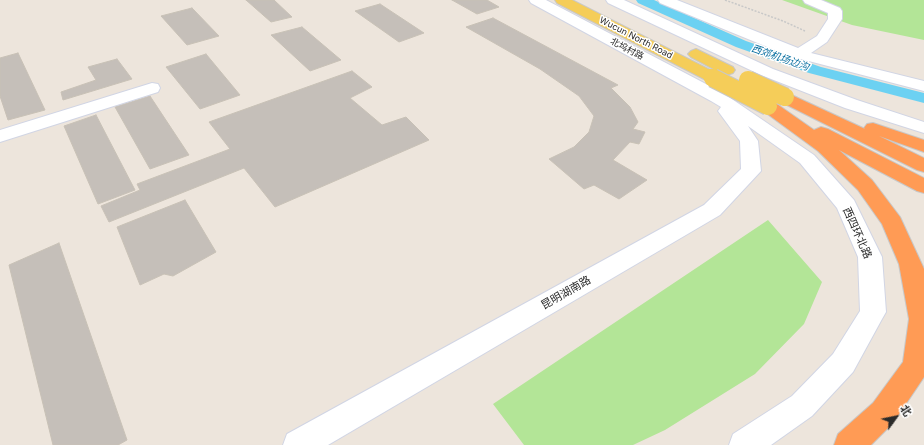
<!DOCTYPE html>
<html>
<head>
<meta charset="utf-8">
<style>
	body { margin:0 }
	#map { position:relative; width:924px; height:445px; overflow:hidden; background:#ede5dc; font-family:Inter,"Noto Sans SC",sans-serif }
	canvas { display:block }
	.north { position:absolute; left:876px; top:397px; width:40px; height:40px; -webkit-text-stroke:3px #fff; paint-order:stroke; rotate:57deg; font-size:11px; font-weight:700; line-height:16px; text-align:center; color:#2a2a2a }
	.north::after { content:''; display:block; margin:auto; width:14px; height:18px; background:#2a2a2a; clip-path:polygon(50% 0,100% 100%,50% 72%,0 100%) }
</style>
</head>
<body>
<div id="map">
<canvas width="924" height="445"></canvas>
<div class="north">北</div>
</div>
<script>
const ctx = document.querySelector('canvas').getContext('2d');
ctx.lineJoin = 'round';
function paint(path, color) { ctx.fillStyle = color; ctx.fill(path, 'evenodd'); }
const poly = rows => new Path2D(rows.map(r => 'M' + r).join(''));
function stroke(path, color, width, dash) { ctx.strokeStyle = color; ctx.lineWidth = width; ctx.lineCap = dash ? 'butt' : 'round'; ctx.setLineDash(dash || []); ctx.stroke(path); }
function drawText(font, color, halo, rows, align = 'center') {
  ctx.font = font + ' Inter,"Noto Sans SC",sans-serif'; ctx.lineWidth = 3; ctx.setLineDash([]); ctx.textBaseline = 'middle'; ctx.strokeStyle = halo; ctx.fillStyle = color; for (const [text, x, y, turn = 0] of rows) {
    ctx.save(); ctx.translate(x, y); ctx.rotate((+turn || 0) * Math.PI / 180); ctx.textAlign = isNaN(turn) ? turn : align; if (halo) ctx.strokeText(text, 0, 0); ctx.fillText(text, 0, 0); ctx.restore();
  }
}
paint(poly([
	[782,0,924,0,924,40,852,25],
	[768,220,822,282,804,324,755,374,665,430,633,445,524,445,493,404]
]), '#b3e597');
paint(poly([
	[636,0,654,0,746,41,821,67,924,93,924,103,809,73,736,47,638,3,636,0]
]), '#6cd1f2');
const building = poly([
	[246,0,274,0,292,17,271,22,246,0],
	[452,0,487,0,499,7,477,14,452,0],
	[380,4,424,33,399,42,355,11,380,4],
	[192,8,219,36,187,45,161,16,192,8],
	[493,18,618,85,611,88,630,107,638,122,633,129,645,132,639,144,630,142,613,160,647,180,619,199,594,185,584,189,549,159,574,147,589,132,594,116,579,96,540,69,466,27,493,18],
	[302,27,341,60,310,71,271,35,302,27],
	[18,53,45,110,8,120,0,96,0,58,18,53],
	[206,54,240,95,200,109,166,67,206,54],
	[117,59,132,79,63,100,61,92,96,80,88,67,117,59],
	[352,71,372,87,350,98,382,125,406,117,429,140,275,207,244,168,109,222,101,206,140,190,137,184,230,149,209,122,352,71],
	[150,96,189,155,150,169,115,107,150,96],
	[96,115,135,190,98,204,64,126,96,115],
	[185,200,216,252,173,276,164,274,140,285,117,227,185,200],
	[59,243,127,440,118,445,53,445,9,265,59,243]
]);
paint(building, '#c5bfb9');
stroke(building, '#c8c1b6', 1);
const minor = poly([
	[529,0,546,0,723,93,814,155,854,200,882,257,886,312,882,319,853,372,812,416,771,445,729,445,733,434,792,396,833,354,860,311,858,257,837,208,800,163,748,126,758,141,761,171,720,215,328,445,283,445,287,434,704,205,741,169,740,141,718,111,721,107,711,101,531,3,529,0],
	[606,0,624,0,773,69,857,100,924,122,924,133,845,108,761,75,608,3,606,0],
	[658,0,677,0,798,48,817,36,828,19,828,13,805,3,803,0,821,0,840,8,842,11,842,19,827,42,811,53,924,81,924,91,801,59,791,64,786,62,783,59,787,55,660,3,658,0],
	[152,83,158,84,160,88,158,92,0,142,0,130,152,83]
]);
const major = poly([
	[555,0,572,0,716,73,718,76,716,79,710,81,704,79,557,3,555,0],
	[696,49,733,67,735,70,733,73,727,75,721,73,691,57,688,54,691,51,696,49]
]);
const highway = poly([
	[785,92,865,129,864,128,867,124,873,123,924,140,924,152,879,136,924,158,924,172,917,170,779,101,777,97,779,93,785,92],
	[768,101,774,102,814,130,821,127,828,129,924,178,924,193,917,191,839,150,872,180,900,217,924,269,924,377,893,423,871,445,834,445,838,434,873,403,903,362,909,319,899,264,882,224,858,190,818,151,762,110,759,106,762,102,768,101]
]);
stroke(minor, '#d1d5e4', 2);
stroke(major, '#c8c8c8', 2);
stroke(highway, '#c8c8c8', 2);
stroke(poly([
	[725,0,783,21,805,31]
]), '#c8c8c8', 1.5, [2, 1.5]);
paint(minor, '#fff');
paint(major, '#f5cd59');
paint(highway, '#ff9b55');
const majorBridgeFar1 = poly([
	[710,76,715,79]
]);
const majorBridge = poly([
	[713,78,768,106],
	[748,80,785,97]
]);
stroke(majorBridgeFar1, '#c8c8c8', 16, []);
stroke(majorBridge, '#c8c8c8', 20, []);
stroke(majorBridgeFar1, '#f5cd59', 14);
stroke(majorBridge, '#f5cd59', 18);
drawText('9px', '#2a2a2a', '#fff', [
	["Wucun North Road",636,38,27],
	["北坞村路",627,49,28]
]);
drawText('italic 10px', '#096fa0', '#fff', [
	["西郊机场边沟",780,58,19]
]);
drawText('11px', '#2a2a2a', '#fff', [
	["西四环北路",857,233,66],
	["昆明湖南路",566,293,-30]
]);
</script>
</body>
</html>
